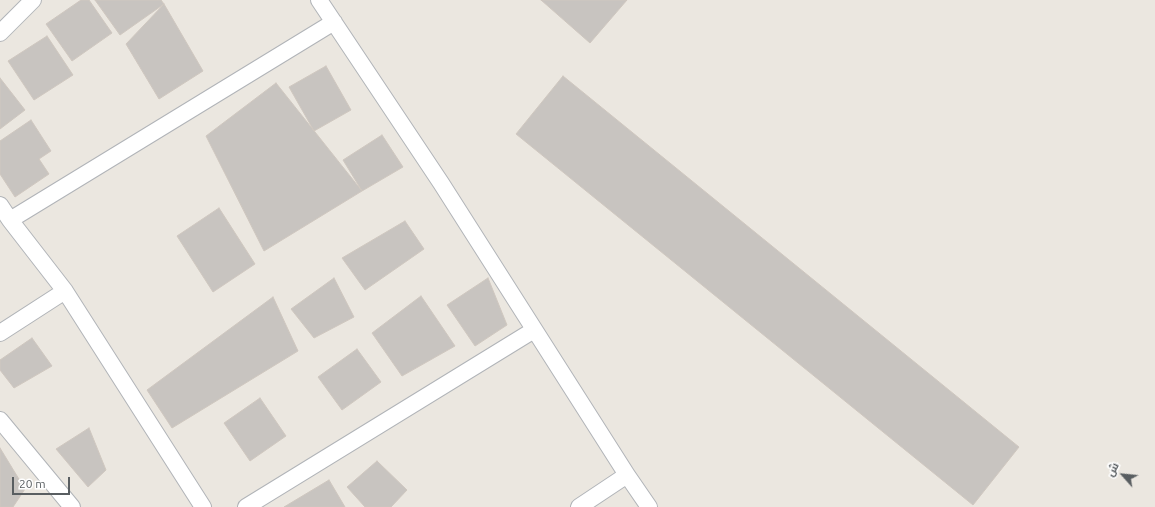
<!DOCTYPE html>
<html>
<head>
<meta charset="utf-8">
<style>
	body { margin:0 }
	#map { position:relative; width:1155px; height:507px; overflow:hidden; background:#ebe7e0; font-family:Ubuntu,Cairo,sans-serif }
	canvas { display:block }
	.north { position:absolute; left:1103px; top:455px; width:40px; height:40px; -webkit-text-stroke:3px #fff; paint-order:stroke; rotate:297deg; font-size:11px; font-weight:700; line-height:16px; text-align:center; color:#595e61 }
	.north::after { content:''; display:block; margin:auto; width:14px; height:18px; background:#595e61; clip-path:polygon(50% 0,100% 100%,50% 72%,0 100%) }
	.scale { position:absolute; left:12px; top:477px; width:58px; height:18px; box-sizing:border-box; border:2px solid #595e61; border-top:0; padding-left:5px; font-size:12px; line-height:14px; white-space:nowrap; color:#595e61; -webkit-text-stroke:3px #fff; paint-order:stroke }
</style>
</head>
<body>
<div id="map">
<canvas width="1155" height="507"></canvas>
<div class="north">ش</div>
<div class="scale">20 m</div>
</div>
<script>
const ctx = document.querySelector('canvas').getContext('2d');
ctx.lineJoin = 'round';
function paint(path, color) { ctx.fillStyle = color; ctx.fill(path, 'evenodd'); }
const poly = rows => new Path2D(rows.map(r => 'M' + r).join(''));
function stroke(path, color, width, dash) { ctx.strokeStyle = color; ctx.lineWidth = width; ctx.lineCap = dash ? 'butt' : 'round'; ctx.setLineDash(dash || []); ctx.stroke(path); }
const building = poly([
	[81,0,89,0,112,33,72,61,46,24,81,0],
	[95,0,161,0,164,4,120,35,95,0],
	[541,0,627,0,590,43,541,0],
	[164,4,203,71,159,99,126,44,164,4],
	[47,36,73,75,34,100,8,61,47,36],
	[326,66,351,110,314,131,289,87,326,66],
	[563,76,1019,447,973,505,516,134,563,76],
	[0,78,25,110,0,129,0,78],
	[276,83,362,191,264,251,206,136,276,83],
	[31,120,51,151,39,159,49,174,15,197,0,174,0,141,31,120],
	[382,135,403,167,362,191,343,160,382,135],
	[219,208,255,264,213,292,177,236,219,208],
	[405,221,424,249,365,290,342,258,405,221],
	[334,278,354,317,314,338,291,309,334,278],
	[488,278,507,325,475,346,447,305,488,278],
	[421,296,455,346,402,376,372,333,421,296],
	[273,297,298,351,172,428,147,390,273,297],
	[32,338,52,366,14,388,0,370,0,360,32,338],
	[357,349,381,382,342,410,318,377,357,349],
	[260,398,286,436,250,461,224,423,260,398],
	[89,428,106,470,88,487,56,449,89,428],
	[0,448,25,489,13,507,0,507,0,448],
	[377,461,407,490,391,507,365,507,347,487,377,461],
	[329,480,345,507,284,507,329,480]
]);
paint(building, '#c8c4c0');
stroke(building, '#cfc7bf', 1);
const street = poly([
	[319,0,441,183,627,475,649,507],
	[0,33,33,0],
	[0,205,10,220,65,291,203,507],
	[10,220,334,22],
	[0,333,65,291],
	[0,420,72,507],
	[246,507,534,330],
	[579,507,627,475]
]);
stroke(street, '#b1b4b8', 18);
stroke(street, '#fff', 16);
</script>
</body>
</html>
